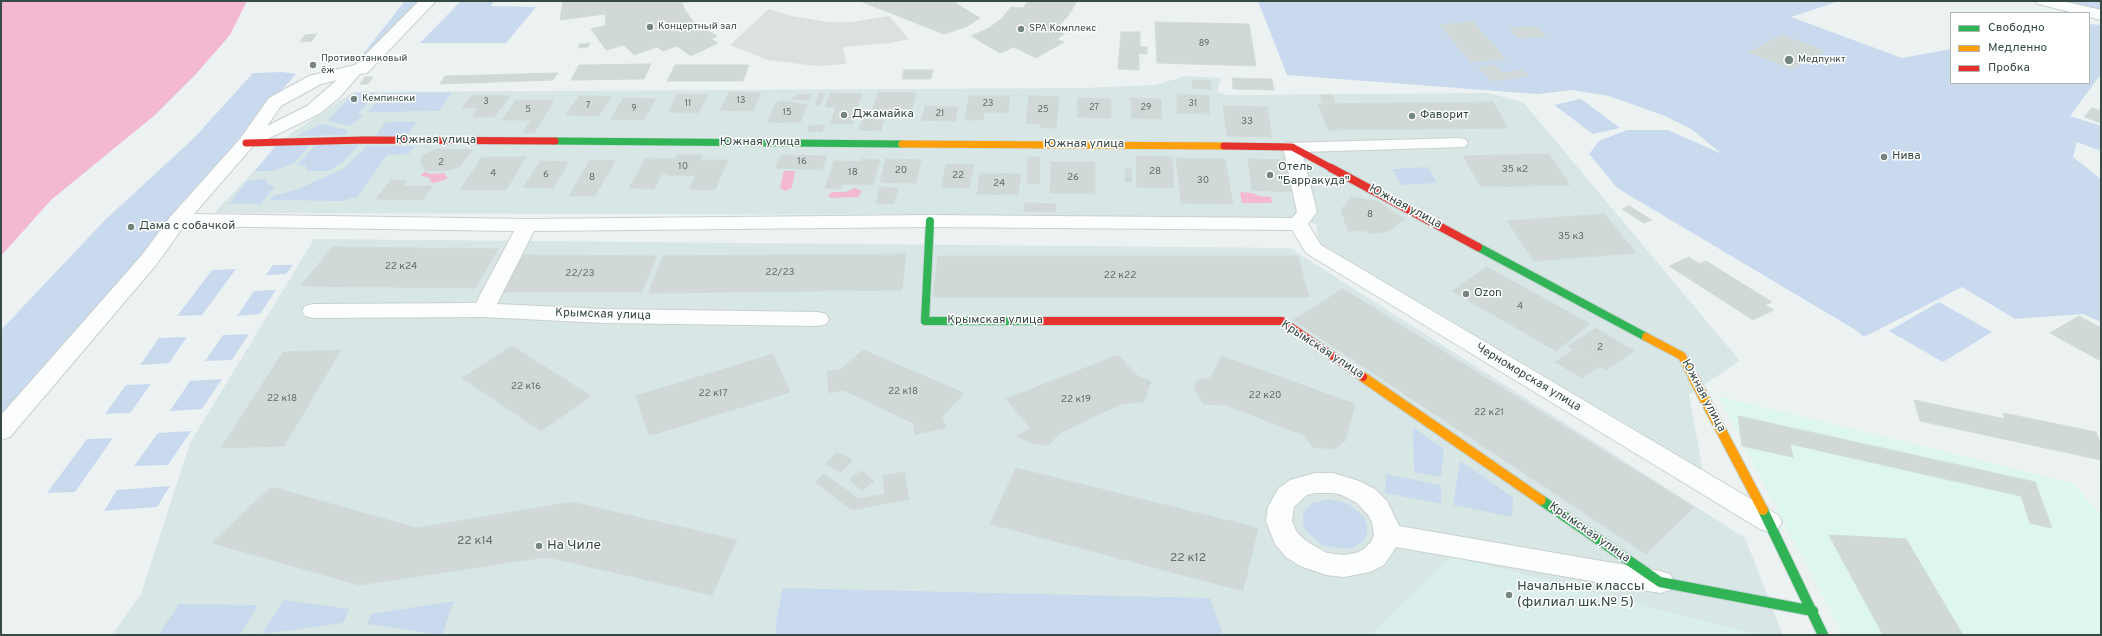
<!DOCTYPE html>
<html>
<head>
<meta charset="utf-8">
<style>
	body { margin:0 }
	#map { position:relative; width:2102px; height:636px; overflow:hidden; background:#ebf2f1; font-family:Overpass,sans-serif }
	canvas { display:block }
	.frame { position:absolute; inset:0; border:2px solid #364a45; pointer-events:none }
	.legend { position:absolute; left:1950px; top:12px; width:140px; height:72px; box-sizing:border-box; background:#fff; border:1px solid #afb7b5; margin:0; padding:5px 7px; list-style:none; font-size:12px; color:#364a45 }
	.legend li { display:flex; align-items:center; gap:8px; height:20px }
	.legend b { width:20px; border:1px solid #afb7b5 }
</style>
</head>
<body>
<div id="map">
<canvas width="2102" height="636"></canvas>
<div class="frame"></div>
<ul class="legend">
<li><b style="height:5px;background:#30b455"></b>Свободно</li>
<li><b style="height:5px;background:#ff9f0a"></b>Медленно</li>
<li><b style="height:5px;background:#e5322d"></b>Пробка</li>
</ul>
</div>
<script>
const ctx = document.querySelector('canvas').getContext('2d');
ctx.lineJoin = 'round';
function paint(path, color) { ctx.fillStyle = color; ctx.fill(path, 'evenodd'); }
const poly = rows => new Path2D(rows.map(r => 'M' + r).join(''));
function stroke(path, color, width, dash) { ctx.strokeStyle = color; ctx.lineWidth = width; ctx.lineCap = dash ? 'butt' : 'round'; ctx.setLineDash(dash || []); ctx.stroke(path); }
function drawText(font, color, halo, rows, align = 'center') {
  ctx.font = font + ' Overpass,sans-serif'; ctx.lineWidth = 3; ctx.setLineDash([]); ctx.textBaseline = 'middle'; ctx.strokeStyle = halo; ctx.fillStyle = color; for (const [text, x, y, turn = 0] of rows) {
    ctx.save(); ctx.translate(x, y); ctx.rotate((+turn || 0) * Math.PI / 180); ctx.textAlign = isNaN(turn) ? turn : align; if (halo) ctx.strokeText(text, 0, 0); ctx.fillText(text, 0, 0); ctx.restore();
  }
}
paint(poly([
	[1186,76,1221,78,1217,92,1228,95,1487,93,1523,102,1740,361,1689,395,1705,483,1320,252,1316,224,1287,218,1010,215,214,213,289,135,353,92,1084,88,1155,85],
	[314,239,1290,248,1745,538,1783,635,112,635,141,594,190,443]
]), '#d8e7e5');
paint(poly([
	[1718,396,2072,483,2101,515,2101,635,1843,635]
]), '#ddf6ef');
paint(poly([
	[1451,556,1761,635,1371,635]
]), '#daeeeb');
paint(poly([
	[405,1,423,1,369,57,359,59],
	[461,1,494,1,491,6,536,7,506,43,420,43],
	[1258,1,1839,1,1791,17,1902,58,1951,49,1951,83,2089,83,2089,24,2101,25,2101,74,2070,116,2101,126,2101,151,2077,142,2073,157,2101,179,2101,322,2083,314,2015,319,1962,287,1864,337,1854,329,1617,188,1589,154,1599,141,1627,130,1668,130,1722,154,1691,129,1665,116,1609,96,1572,90,1537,94,1287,75],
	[2062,1,2101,1,2101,10],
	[283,72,296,74,252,123,1,421,1,330,105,220,194,138,253,73],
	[452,92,439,111,368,112,383,93],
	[354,93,376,93,358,114,364,115,350,126,327,121],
	[1580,99,1581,99,1620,128,1593,134,1554,105],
	[386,122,417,122,406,137,375,137],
	[322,124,347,130,348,135,296,136],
	[312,143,294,163,274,171,255,171,276,145],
	[316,144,359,145,342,163,328,171,307,171,306,166,298,164],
	[367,146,414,146,409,154,387,155,357,197,342,201,270,200,273,196,298,189,343,169],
	[1428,167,1437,183,1401,185,1392,169],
	[266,179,268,184,275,187,260,204,229,204,248,180],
	[273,265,293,265,286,274,266,275],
	[236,269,202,315,177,316,212,270],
	[276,290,260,314,237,316,254,291],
	[1939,302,1992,332,1943,362,1889,331],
	[249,334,232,360,205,361,223,335],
	[187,337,169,363,140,365,159,338],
	[222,379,202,409,170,411,190,381],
	[151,384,130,413,105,414,126,385],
	[1413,427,1444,449,1441,477,1414,472],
	[191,431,168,465,134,466,158,433],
	[113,438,75,492,47,493,87,439],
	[1460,461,1513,497,1512,517,1453,505],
	[1386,474,1441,485,1441,504,1385,493],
	[170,486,157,507,104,511,117,490],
	[1329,499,1349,504,1364,517,1367,526,1367,534,1363,541,1355,547,1346,549,1323,546,1307,532,1303,524,1303,516,1306,509,1312,503],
	[783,588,1210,598,1223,635,776,635,776,622],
	[284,600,350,609,343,623,262,634],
	[454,601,442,635,367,624,371,614],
	[179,604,258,605,240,635,159,634]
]), '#c9daef');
paint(poly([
	[769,9,791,16,828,22,852,22,889,16,909,39,890,43,843,47,846,64,817,66,768,60,730,45]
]), '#dae1e0');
paint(poly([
	[1,1,247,1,230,35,196,74,155,115,51,200,1,256],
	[784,171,795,171,792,188,785,191,780,188],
	[425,172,431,174,444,173,448,178,442,181,432,183,428,177,420,176],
	[855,188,862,191,858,197,831,198,828,196,832,192,846,192],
	[1240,192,1252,193,1260,196,1271,197,1272,203,1242,203]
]), '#f3b9d2');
const building = poly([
	[563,1,691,1,682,3,685,10,694,23,717,36,711,39,718,43,691,56,677,46,663,51,657,47,634,55,624,45,606,50,591,29,606,25,605,14,560,20,563,1],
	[860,1,952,1,980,18,966,27,944,34,860,1],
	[1028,1,1077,1,1068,16,1055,30,1065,33,1057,39,1064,42,1036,58,1014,47,1000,53,971,36,989,28,1001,19,1011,7,1023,8,1028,1],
	[1155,22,1249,24,1256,66,1157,63,1155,22],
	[1473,22,1506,59,1471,62,1440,25,1473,22],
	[1538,27,1546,37,1517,38,1509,28,1538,27],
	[1121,32,1140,32,1140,47,1147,47,1147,54,1139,53,1139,70,1118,69,1121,32],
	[317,34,312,41,300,42,305,35,317,34],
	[1782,35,1824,51,1792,69,1749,52,1782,35],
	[590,43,588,47,578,48,580,44,590,43],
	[651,64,644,79,571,80,579,65,651,64],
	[675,65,749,65,743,81,667,81,675,65],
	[1494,65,1503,73,1523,70,1529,76,1492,81,1478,67,1494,65],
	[904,70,933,70,931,79,902,79,904,70],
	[558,73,553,80,440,84,445,76,558,73],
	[365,77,373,77,368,84,360,84,365,77],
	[1232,78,1272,79,1274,90,1233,89,1232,78],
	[1192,80,1210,81,1211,89,1193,88,1192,80],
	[729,92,761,93,753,111,720,110,729,92],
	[878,92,916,93,911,112,891,117,883,112,872,112,878,92],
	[819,93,825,93,820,105,815,105,819,93],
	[830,93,862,94,852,124,830,123,836,107,825,107,830,93],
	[678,94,708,95,698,113,668,112,678,94],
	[811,94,809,100,791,99,796,95,811,94],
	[1177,94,1209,96,1210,114,1177,113,1177,94],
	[472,95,510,96,494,117,471,117,478,108,462,108,472,95],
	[1320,95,1333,95,1335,103,1322,102,1320,95],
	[579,96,611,97,598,116,566,115,579,96],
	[969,96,1010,96,1008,113,984,112,983,120,965,120,969,96],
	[1029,96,1059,97,1056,128,1041,128,1041,124,1026,124,1029,96],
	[623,98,656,99,644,120,611,119,623,98],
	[1078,98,1111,99,1111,118,1077,117,1078,98],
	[1131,98,1161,99,1162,119,1132,118,1131,98],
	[516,100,554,100,534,133,523,133,531,120,502,120,516,100],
	[783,101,807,105,800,123,767,122,776,103,783,101],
	[1493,102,1508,128,1328,130,1318,104,1493,102],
	[925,106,958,107,955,121,921,120,925,106],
	[1223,106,1267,107,1272,137,1227,136,1223,106],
	[2092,108,2101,111,2101,123,2084,117,2092,108],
	[863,115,874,115,872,120,884,120,881,131,859,130,863,115],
	[810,125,825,125,822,132,807,131,810,125],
	[437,149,473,150,459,167,444,171,425,171,420,160,423,155,437,149],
	[1549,154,1570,185,1481,187,1463,156,1549,154],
	[677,155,702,155,700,160,728,160,715,190,689,189,696,174,692,176,667,175,668,174,662,174,654,189,629,188,646,158,675,159,677,155],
	[781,155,827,156,822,170,776,168,781,155],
	[1136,156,1172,157,1174,188,1137,187,1136,156],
	[482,157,526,157,506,190,460,190,482,157],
	[1028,157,1040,157,1039,184,1027,184,1028,157],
	[1176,158,1225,159,1233,204,1181,203,1176,158],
	[862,159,880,160,873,185,842,184,841,189,825,188,834,161,862,162,862,159],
	[886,159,921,160,916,183,880,182,886,159],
	[1248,159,1288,160,1294,192,1252,190,1248,159],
	[590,160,615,161,595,196,569,196,590,160],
	[541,161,569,162,553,188,523,187,541,161],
	[1051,162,1095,162,1095,194,1050,193,1051,162],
	[946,164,974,165,969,188,941,187,946,164],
	[1125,169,1131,169,1132,182,1125,182,1125,169],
	[980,173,1021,174,1018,195,977,194,980,173],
	[391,180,406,181,402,186,433,186,422,200,376,199,391,180],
	[880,187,898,188,894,204,876,204,880,187],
	[1351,197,1377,201,1405,219,1389,231,1371,234,1367,231,1348,231,1341,210,1351,197],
	[1025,203,1056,204,1055,212,1024,211,1025,203],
	[1629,206,1652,220,1644,223,1622,209,1629,206],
	[1605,214,1636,253,1534,261,1507,221,1605,214],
	[332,247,498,249,475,288,301,286,332,247],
	[906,254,902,290,648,293,663,256,906,254],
	[521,255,657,256,642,292,501,292,521,255],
	[938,256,1298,256,1309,297,933,297,938,256],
	[1689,257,1699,264,1706,261,1772,302,1765,305,1774,310,1753,320,1669,266,1689,257],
	[1487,267,1590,324,1556,351,1452,291,1487,267],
	[1343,289,1694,507,1646,554,1293,320,1343,289],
	[2079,316,2101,328,2101,361,2050,333,2079,316],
	[1596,328,1634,351,1606,370,1568,346,1596,328],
	[512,346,591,396,541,431,462,378,512,346],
	[341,350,284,446,221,448,283,352,341,350],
	[863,350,964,393,942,417,946,428,915,434,913,423,843,390,829,393,827,371,840,370,863,350],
	[1574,350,1600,366,1582,378,1555,362,1574,350],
	[773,354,790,392,649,436,636,396,773,354],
	[1118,355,1139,377,1151,381,1144,402,1121,404,1060,433,1048,445,1030,443,1017,436,1031,428,1006,399,1118,355],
	[1222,356,1355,404,1345,441,1334,449,1313,447,1303,435,1226,405,1203,404,1194,387,1198,380,1210,378,1222,356],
	[1914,400,2005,419,2003,413,2096,432,2101,445,2101,460,1920,421,1914,400],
	[1738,416,2035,482,2052,528,2030,523,2021,496,1790,444,1793,457,1742,446,1738,416],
	[837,452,853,460,841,472,825,464,837,452],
	[1016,468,1258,528,1243,591,990,524,1016,468],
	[862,471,874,481,861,490,849,479,862,471],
	[904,472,909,499,852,510,815,482,824,474,859,499,885,494,883,476,904,472],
	[271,487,417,528,572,502,737,540,712,595,547,557,359,585,212,543,271,487],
	[1829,535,1906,539,1963,635,1883,635,1829,535]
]);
paint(building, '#d0d9d7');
stroke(building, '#d1dbd9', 1);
const street = poly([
	[419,1,436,1,367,73,360,74,339,98,319,114,253,146,194,214,527,219,930,215,1292,218,1297,212,1283,147,1286,143,1459,138,1465,139,1468,143,1465,147,1302,152,1317,212,1308,224,1321,245,1778,515,1782,522,1778,529,1769,532,1760,529,1306,253,1292,230,930,227,534,231,497,304,604,309,818,312,826,314,829,319,826,324,818,326,604,323,483,317,313,318,305,316,302,311,305,306,313,304,476,303,514,231,184,226,156,265,10,437,1,440,1,415,142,255,171,216,240,139,269,98,309,76,355,65,419,1],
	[337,80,307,106,267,126,281,106,321,84,337,80],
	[2035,1,2062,1,2101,10,2101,20,2089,17,2089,13,2074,13,2038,4,2035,1],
	[1315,473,1333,473,1359,481,1375,489,1387,501,1399,526,1660,571,1670,574,1674,582,1670,590,1660,593,1396,547,1384,565,1370,572,1344,577,1326,575,1300,566,1286,557,1275,544,1266,521,1268,507,1278,489,1290,480,1315,473],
	[1315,493,1333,493,1342,495,1357,503,1368,515,1372,522,1374,535,1371,542,1364,549,1356,553,1344,555,1327,553,1306,541,1296,531,1292,521,1294,507,1307,495,1315,493]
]);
const fastFar2 = poly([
	[555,141,902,144]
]);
const fastFar1 = poly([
	[930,221,925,321,1041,321],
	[1478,247,1646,337]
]);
const fast = poly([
	[1541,500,1660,582,1813,611],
	[1763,510,1823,635]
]);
const slowFar2 = poly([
	[902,144,1224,146]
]);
const slowFar1 = poly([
	[1646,337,1682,356,1693,378]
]);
const slow = poly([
	[1363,377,1541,500],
	[1693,377,1763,510]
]);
const jamFar1 = poly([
	[246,143,365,140,555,141],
	[1224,146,1292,147,1333,169]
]);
const jam = poly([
	[1331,168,1478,247],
	[1041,321,1282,321,1363,377]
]);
stroke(street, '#c9d0cf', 2);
stroke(fastFar2, '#c3d3d1', 8);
stroke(fastFar1, '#c3d3d1', 10);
stroke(fast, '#c3d3d1', 12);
stroke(slowFar2, '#c3d3d1', 8);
stroke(slowFar1, '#c3d3d1', 10);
stroke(slow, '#c3d3d1', 12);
stroke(jamFar1, '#c3d3d1', 8);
stroke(jam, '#c3d3d1', 10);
paint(street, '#fcfdfd');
stroke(fastFar2, '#30b455', 7);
stroke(fastFar1, '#30b455', 8);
stroke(fast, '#30b455', 10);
stroke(slowFar2, '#ff9f0a', 7);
stroke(slowFar1, '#ff9f0a', 8);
stroke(slow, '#ff9f0a', 10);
stroke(jamFar1, '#e5322d', 7);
stroke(jam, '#e5322d', 8);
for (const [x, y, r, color] of [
	[650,27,4,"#758581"],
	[1021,29,4,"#758581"],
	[1789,60,5,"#758581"],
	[313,65,4,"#758581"],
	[354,99,4,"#758581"],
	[844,115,4,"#758581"],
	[1412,116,4,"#758581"],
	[1884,157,4,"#758581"],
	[1270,175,4,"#758581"],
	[131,227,4,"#758581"],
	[1466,294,4,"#758581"],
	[539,546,4,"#758581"],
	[1509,595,4,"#758581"]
]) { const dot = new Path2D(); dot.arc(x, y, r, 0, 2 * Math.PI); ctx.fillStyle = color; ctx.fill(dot); stroke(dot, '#fff', 1.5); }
drawText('9px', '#5e6f6b', null, [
	["89",1204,44],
	["13",741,101],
	["3",486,102],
	["11",688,104],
	["23",988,104],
	["31",1193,104],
	["7",588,106],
	["27",1094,108],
	["29",1146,108],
	["9",634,109],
	["5",528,110],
	["25",1043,110],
	["15",787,113],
	["21",940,114]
]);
drawText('10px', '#364a45', '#fff', [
	["Концертный зал",658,27],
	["SPA Комплекс",1029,29],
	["Противотанковый",321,59],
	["ёж",321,71],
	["Медпункт",1798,60],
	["Кемпински",362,99]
], 'left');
drawText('10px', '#5e6f6b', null, [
	["33",1247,122],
	["16",802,162],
	["2",441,163],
	["10",683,167],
	["35 к2",1515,170],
	["20",901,171],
	["28",1155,172],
	["18",853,173],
	["4",493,174],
	["6",546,175],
	["22",958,176],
	["8",592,178],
	["26",1073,178],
	["30",1203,181],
	["24",999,184],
	["8",1370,215],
	["35 к3",1571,237],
	["22 к24",401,267],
	["22/23",780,273],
	["22/23",580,274],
	["22 к22",1120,276],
	["4",1520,307],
	["2",1600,348],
	["22 к16",526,387],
	["22 к18",903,392],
	["22 к17",713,394],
	["22 к20",1265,396],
	["22 к18",282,399],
	["22 к19",1076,400],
	["22 к21",1489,413]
]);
drawText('12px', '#364a45', '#fff', [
	["Джамайка",852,115],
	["Фаворит",1420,116],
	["Нива",1892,157],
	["Отель",1278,168],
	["\"Барракуда\"",1278,182],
	["Дама с собачкой",139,227],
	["Ozon",1474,294]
], 'left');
drawText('12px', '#364a45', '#fff', [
	["Южная улица",436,141],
	["Южная улица",760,143],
	["Южная улица",1084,145],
	["Южная улица",1405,207,28],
	["Крымская улица",603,315,2],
	["Крымская улица",995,321],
	["Крымская улица",1322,350,33],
	["Черноморская улица",1528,378,31],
	["Южная улица",1703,396,62],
	["Крымская улица",1589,533,35]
]);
drawText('12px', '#5e6f6b', null, [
	["22 к14",475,542],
	["22 к12",1188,559]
]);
drawText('14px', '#364a45', '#fff', [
	["На Чиле",547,546],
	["Начальные классы",1517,587],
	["(филиал шк.№ 5)",1517,603]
], 'left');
</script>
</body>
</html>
